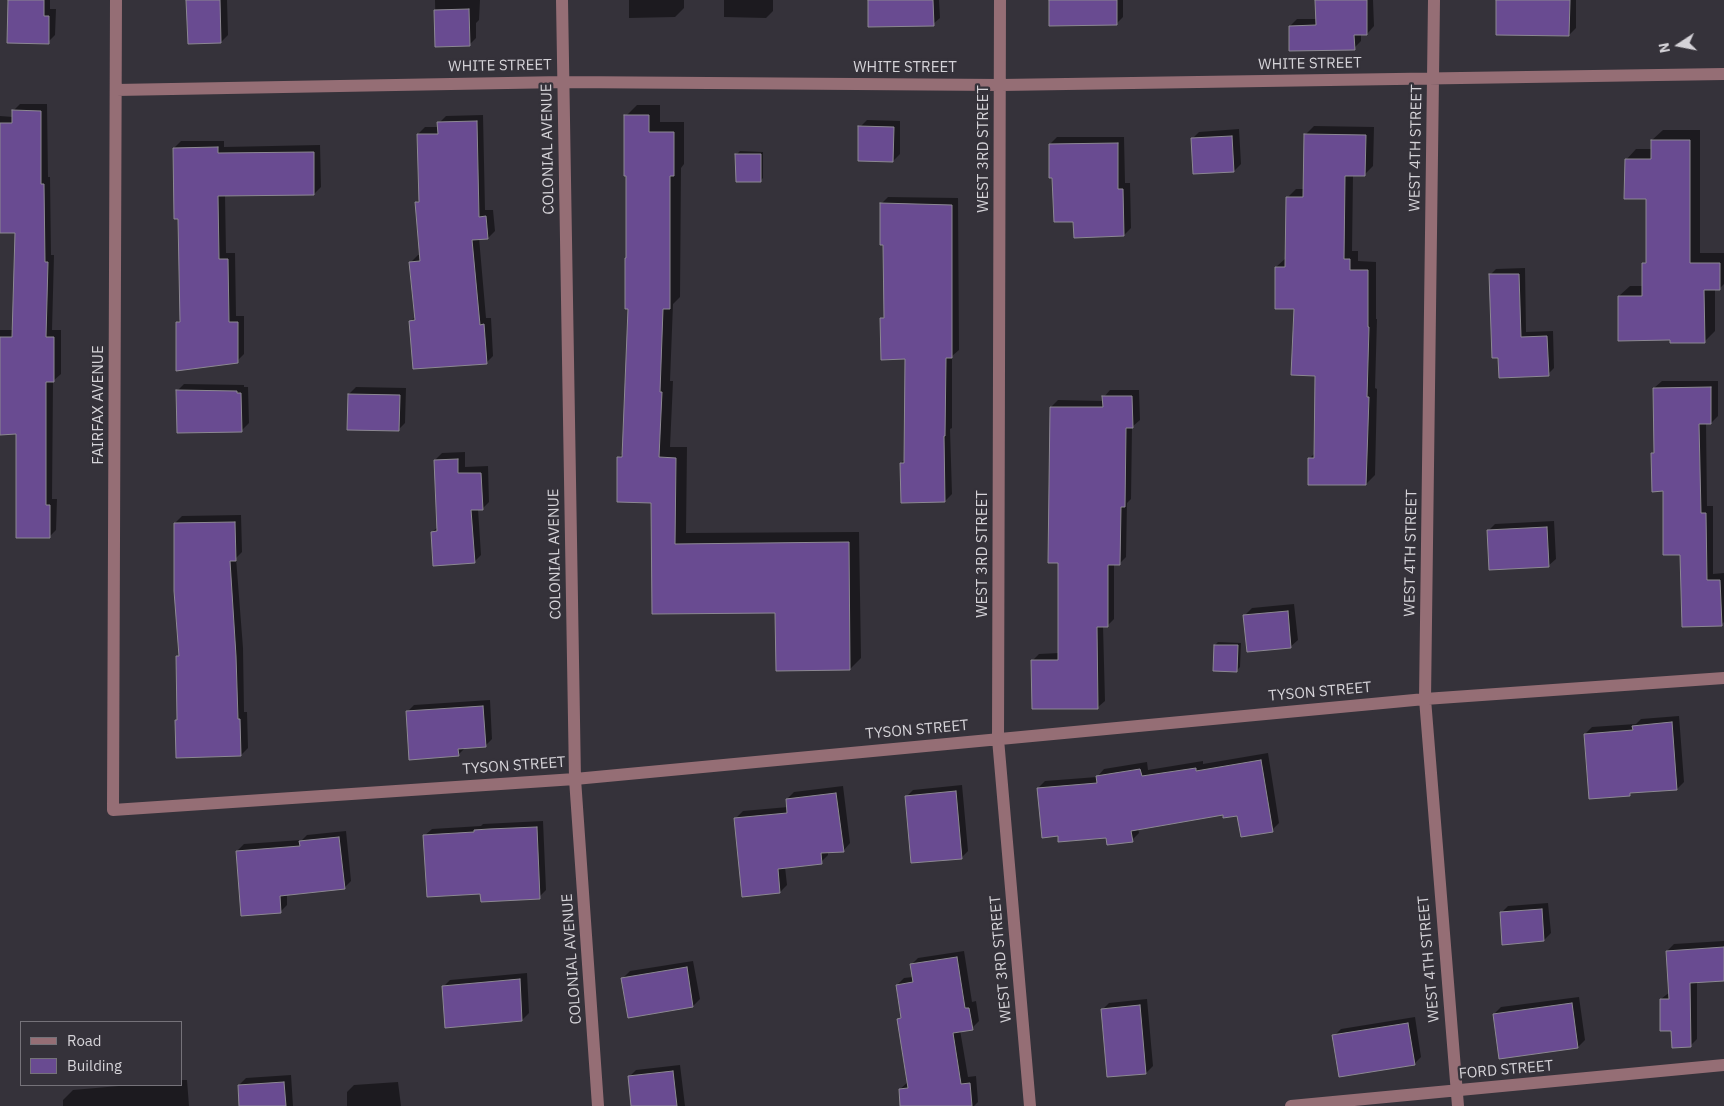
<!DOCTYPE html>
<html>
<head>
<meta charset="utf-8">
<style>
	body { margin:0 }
	#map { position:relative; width:1724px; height:1106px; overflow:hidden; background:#35323a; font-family:"IBM Plex Sans",sans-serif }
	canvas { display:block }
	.legend { position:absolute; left:20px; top:1021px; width:162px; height:65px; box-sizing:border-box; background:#35323a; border:1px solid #757279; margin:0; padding:6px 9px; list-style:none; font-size:15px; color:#d5d3d8 }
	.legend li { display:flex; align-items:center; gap:10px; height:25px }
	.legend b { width:25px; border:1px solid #757279 }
	.north { position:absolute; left:1654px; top:20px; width:50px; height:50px; -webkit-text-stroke:4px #35323a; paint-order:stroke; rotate:259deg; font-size:14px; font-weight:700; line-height:20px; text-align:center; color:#d5d3d8 }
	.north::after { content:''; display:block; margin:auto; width:18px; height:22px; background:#d5d3d8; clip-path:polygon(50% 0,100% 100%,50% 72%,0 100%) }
</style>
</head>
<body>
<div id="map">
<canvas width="1724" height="1106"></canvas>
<ul class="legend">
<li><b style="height:6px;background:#956e75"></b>Road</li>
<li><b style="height:14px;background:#694b91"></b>Building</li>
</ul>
<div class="north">N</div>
</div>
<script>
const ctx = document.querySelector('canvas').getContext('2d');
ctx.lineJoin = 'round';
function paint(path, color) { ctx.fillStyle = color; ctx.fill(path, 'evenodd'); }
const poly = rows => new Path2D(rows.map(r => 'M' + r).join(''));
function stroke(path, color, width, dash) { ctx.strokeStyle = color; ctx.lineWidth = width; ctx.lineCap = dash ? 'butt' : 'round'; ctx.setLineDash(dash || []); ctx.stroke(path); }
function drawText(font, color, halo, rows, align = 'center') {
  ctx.font = font + ' "IBM Plex Sans",sans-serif'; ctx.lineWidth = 4.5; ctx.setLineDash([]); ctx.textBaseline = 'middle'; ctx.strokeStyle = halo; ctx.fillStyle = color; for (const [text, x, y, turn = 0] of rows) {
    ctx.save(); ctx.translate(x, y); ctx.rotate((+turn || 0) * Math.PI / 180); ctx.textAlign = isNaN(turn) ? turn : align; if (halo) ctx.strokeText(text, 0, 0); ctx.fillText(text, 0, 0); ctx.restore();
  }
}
paint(poly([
	[9,0,50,0,50,9,56,9,55,35,48,42],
	[188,0,227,0,228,35,221,42],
	[435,0,480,0,479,20,476,23,476,38,469,45,436,45],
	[629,0,684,0,684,8,675,17,629,18],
	[724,0,773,0,773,11,766,18,724,17],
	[869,0,939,0,940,18,933,24],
	[1050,0,1123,0,1123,17,1116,24],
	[1317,0,1373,0,1374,26,1367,34,1361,34,1361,41,1354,48,1290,26,1297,19,1317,19],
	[1497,0,1576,0,1576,28,1569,35],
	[20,104,47,104,48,177,50,177,51,255,54,255,52,330,61,330,61,374,53,381,52,499,57,499,56,530,49,537,0,381,0,330,13,330,16,231,0,231,0,116,13,117,13,111],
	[637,105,660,105,660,122,684,122,684,164,681,168,680,297,673,304,670,381,673,381,670,447,687,447,686,533,859,532,861,658,850,669,776,611,654,613,652,502,618,458,624,452,629,308,626,116],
	[483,115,485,210,493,210,495,231,488,238,479,238,486,318,491,318,493,356,486,363,411,321,416,316,411,262,418,255,420,255,416,203,420,199,418,134,425,127,439,127,439,123,446,116],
	[867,120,900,121,900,154,893,161,860,127],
	[1314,126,1374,127,1373,166,1364,175,1353,175,1352,251,1358,251,1358,261,1376,262,1376,319,1377,319,1375,388,1377,389,1375,475,1366,484,1309,459,1315,453,1316,375,1295,308,1276,267,1286,258,1287,198,1296,189,1304,189,1305,135],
	[1239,129,1241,164,1234,171,1192,139,1199,132],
	[1663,130,1700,130,1700,253,1724,253,1724,284,1720,288,1715,288,1715,331,1704,342,1671,339,1619,296,1630,286,1643,286,1644,264,1647,260,1647,198,1626,160,1636,149,1652,149,1652,140],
	[1057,137,1124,137,1125,183,1130,183,1131,228,1124,235,1075,220,1050,144],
	[181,141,224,141,224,147,320,145,321,187,314,194,225,195,226,253,235,253,236,316,244,316,244,354,237,361,178,322,181,318,180,218,174,148],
	[740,151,763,152,763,178,760,181,737,154],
	[888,197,958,198,959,350,952,356,952,428,950,429,952,494,945,501,901,463,906,458,907,358,882,319,885,315,884,244,881,204],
	[1525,268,1526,332,1553,331,1554,368,1548,374,1500,376,1490,275,1496,269],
	[1662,381,1718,381,1718,416,1711,423,1706,423,1707,506,1713,506,1713,574,1724,573,1724,622,1721,625,1681,554,1652,454,1655,451,1654,388],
	[184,384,244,385,244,387,248,387,249,423,242,430,177,391],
	[356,387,406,388,405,423,398,430,349,394],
	[1110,390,1139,390,1140,420,1132,427,1131,499,1127,503,1126,557,1119,564,1114,563,1114,619,1107,626,1103,626,1105,701,1098,707,1033,660,1039,654,1059,653,1059,562,1051,407,1058,400,1104,401,1104,397],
	[465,452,465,467,488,466,489,502,482,509,478,509,481,555,474,562,432,532,438,527,435,460,442,453],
	[241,515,242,552,236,558,243,648,244,712,247,712,248,748,241,755,176,721,178,719,177,657,180,654,175,523,182,516],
	[1554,521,1556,559,1548,566,1488,531,1495,524],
	[1294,604,1298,640,1290,647,1245,615,1252,608],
	[1218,642,1241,643,1240,667,1237,670,1215,645],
	[490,700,492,739,485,746,466,747,458,755,407,712,414,705],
	[1679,716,1684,782,1677,789,1632,792,1630,795,1585,734,1592,727,1636,724,1641,719],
	[1268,753,1279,823,1272,830,1238,815,1224,814,1138,828,1139,833,1132,840,1107,836,1059,835,1038,788,1045,781,1097,777,1104,769,1147,762,1148,770,1203,761,1203,764],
	[962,785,968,851,961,858,906,797,913,790],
	[843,786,850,843,844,850,828,852,828,855,821,862,785,867,787,885,780,892,736,818,743,811,788,807,787,799,794,792],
	[543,821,546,890,539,897,481,893,424,836,432,829,481,826,483,824],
	[346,831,351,881,344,888,287,894,287,905,280,912,237,851,244,844,302,840,307,835],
	[1548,903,1551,933,1544,940,1501,913,1508,906],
	[1724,941,1724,980,1697,981,1697,1039,1690,1046,1672,1029,1661,999,1670,992,1667,951,1674,944],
	[964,951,972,1002,976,1001,979,1021,972,1028,960,1030,968,1077,976,1076,978,1102,974,1106,900,1106,899,1090,908,1082,899,1019,902,1016,897,985,904,978,913,977,911,965,918,958],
	[693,961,700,999,693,1006,623,978,630,971],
	[527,973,529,1013,522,1020,443,987,450,980],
	[1579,997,1585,1040,1578,1047,1494,1014,1501,1007],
	[1147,999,1153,1066,1146,1073,1102,1010,1109,1003],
	[1415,1017,1421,1057,1414,1064,1334,1036,1341,1029],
	[680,1065,685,1106,632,1106,629,1077,636,1070],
	[291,1075,293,1106,241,1106,239,1085,246,1078],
	[181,1080,187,1080,189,1106,63,1106,63,1100,73,1090,130,1085,181,1085],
	[398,1082,401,1106,347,1106,347,1092,354,1085]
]), '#0007');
const building = poly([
	[8,0,44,0,44,16,49,16,49,44,7,43,8,0],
	[186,0,220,0,221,43,188,44,186,0],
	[868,0,933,0,934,26,868,27,868,0],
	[1049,0,1117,0,1117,25,1049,26,1049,0],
	[1315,0,1367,0,1367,35,1354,35,1355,50,1289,51,1289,26,1316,25,1315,0],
	[1496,0,1570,0,1569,36,1496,35,1496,0],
	[469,9,470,46,435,47,434,10,469,9],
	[12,110,41,111,41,184,44,184,45,262,48,262,46,337,54,337,54,382,46,382,46,505,50,505,50,538,16,538,16,434,0,435,0,337,12,337,15,233,0,233,0,123,12,123,12,110],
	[624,115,649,115,649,132,674,132,674,176,670,176,670,309,663,309,660,392,662,392,659,457,676,458,675,544,849,542,850,670,776,671,775,613,652,614,651,503,617,502,617,457,622,457,628,309,625,309,625,258,626,258,626,176,624,176,624,115],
	[477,121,479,217,486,216,488,239,472,240,480,325,484,324,487,364,413,369,409,321,415,320,409,262,420,261,415,202,419,202,417,134,438,134,437,122,477,121],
	[858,126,894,127,893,162,858,161,858,126],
	[1304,134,1366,135,1365,176,1345,176,1344,259,1350,259,1350,270,1368,270,1368,327,1369,327,1367,397,1369,397,1366,485,1308,485,1308,458,1314,458,1315,376,1291,375,1294,309,1275,309,1275,267,1285,267,1286,197,1303,197,1304,134],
	[1232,136,1234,172,1193,174,1191,138,1232,136],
	[1651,140,1690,140,1690,263,1720,263,1720,290,1704,290,1705,343,1670,343,1670,340,1618,341,1618,296,1642,296,1642,263,1646,263,1646,199,1624,199,1625,159,1651,159,1651,140],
	[1118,143,1118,189,1123,189,1124,236,1074,238,1073,222,1054,222,1052,178,1049,178,1049,144,1118,143],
	[218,147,218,153,314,152,314,195,218,196,219,259,228,259,229,322,238,322,238,363,176,371,176,322,180,322,178,219,174,219,173,148,218,147],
	[735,154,761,154,761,182,736,182,735,154],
	[880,203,952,205,952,358,946,358,945,436,944,436,945,502,901,503,900,463,904,463,905,359,881,360,880,318,884,318,883,245,880,245,880,203],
	[1489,274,1519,274,1521,337,1547,336,1549,376,1499,378,1498,358,1492,358,1489,274],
	[1711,387,1711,424,1699,424,1701,513,1706,513,1707,580,1720,580,1722,626,1682,627,1680,555,1663,555,1663,491,1652,492,1651,453,1654,453,1653,388,1711,387],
	[176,390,237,391,237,393,241,393,242,432,177,433,176,390],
	[348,394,400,395,399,431,347,430,348,394],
	[1102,396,1132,396,1133,428,1126,428,1125,507,1121,507,1120,565,1108,565,1108,627,1097,627,1098,709,1032,709,1031,660,1058,660,1058,563,1048,563,1050,407,1103,407,1102,396],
	[458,459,458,473,481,473,483,510,471,510,475,563,433,566,431,532,437,531,434,460,458,459],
	[235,522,236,561,230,561,236,656,238,719,240,719,241,756,176,758,175,720,177,720,176,656,179,656,174,591,174,523,235,522],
	[1547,527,1549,567,1489,570,1487,530,1547,527],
	[1288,611,1291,648,1247,652,1243,615,1288,611],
	[1214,645,1238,645,1237,672,1213,671,1214,645],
	[483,706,486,747,458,749,459,756,409,760,406,711,483,706],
	[1672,722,1677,790,1630,793,1630,796,1589,799,1584,734,1633,730,1632,726,1672,722],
	[1261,760,1273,832,1241,837,1237,816,1223,818,1223,815,1131,831,1133,842,1107,845,1106,838,1058,842,1058,836,1042,838,1037,788,1097,783,1096,776,1140,769,1142,776,1196,768,1196,771,1261,760],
	[956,791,962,859,911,863,905,796,956,791],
	[836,793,844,852,821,853,822,864,778,869,780,893,742,897,734,818,787,813,786,799,836,793],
	[537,827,540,899,481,902,480,894,427,897,423,835,474,832,474,830,489,829,537,827],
	[339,837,345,889,280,896,281,913,241,916,236,851,300,846,299,841,339,837],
	[1542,909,1544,941,1502,945,1500,912,1542,909],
	[1724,947,1724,981,1690,983,1691,1047,1672,1048,1671,1031,1660,1031,1660,999,1669,999,1666,951,1724,947],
	[957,957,965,1008,969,1008,973,1030,953,1033,961,1084,970,1083,972,1106,900,1106,899,1089,908,1088,897,1019,901,1018,896,985,913,982,910,964,957,957],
	[687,967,693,1007,628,1018,621,978,687,967],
	[520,979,522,1021,445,1028,442,986,520,979],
	[1572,1003,1578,1048,1499,1059,1493,1014,1572,1003],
	[1140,1005,1146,1074,1107,1077,1101,1009,1140,1005],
	[1408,1023,1415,1065,1339,1077,1332,1035,1408,1023],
	[673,1071,677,1106,631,1106,628,1076,673,1071],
	[284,1082,286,1106,239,1106,238,1085,284,1082]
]);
paint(building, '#694b91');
stroke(building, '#8c8892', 1);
stroke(poly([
	[116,0,113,810,575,779,1425,699,1724,678],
	[562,0,575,779,598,1106],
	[1000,0,998,739,1030,1106],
	[1434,0,1425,699,1458,1106],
	[116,90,563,82,1001,85,1724,74],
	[1291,1106,1724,1065]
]), '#956e75', 12);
drawText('15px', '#d5d3d8', '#35323a', [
	["WHITE STREET",1310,64,-1],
	["WHITE STREET",500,66,-1],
	["WHITE STREET",905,68],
	["WEST 4TH STREET",1416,148,-89],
	["COLONIAL AVENUE",548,149,-91],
	["WEST 3RD STREET",984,149,-90],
	["FAIRFAX AVENUE",99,405,-90],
	["WEST 4TH STREET",1411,553,-89],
	["COLONIAL AVENUE",555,554,-91],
	["WEST 3RD STREET",983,554,-90],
	["TYSON STREET",1320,692,-5],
	["TYSON STREET",917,730,-5],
	["TYSON STREET",514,766,-4],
	["COLONIAL AVENUE",572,959,-94],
	["WEST 3RD STREET",1001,959,-95],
	["WEST 4TH STREET",1429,959,-95],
	["FORD STREET",1506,1070,-5]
]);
</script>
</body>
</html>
